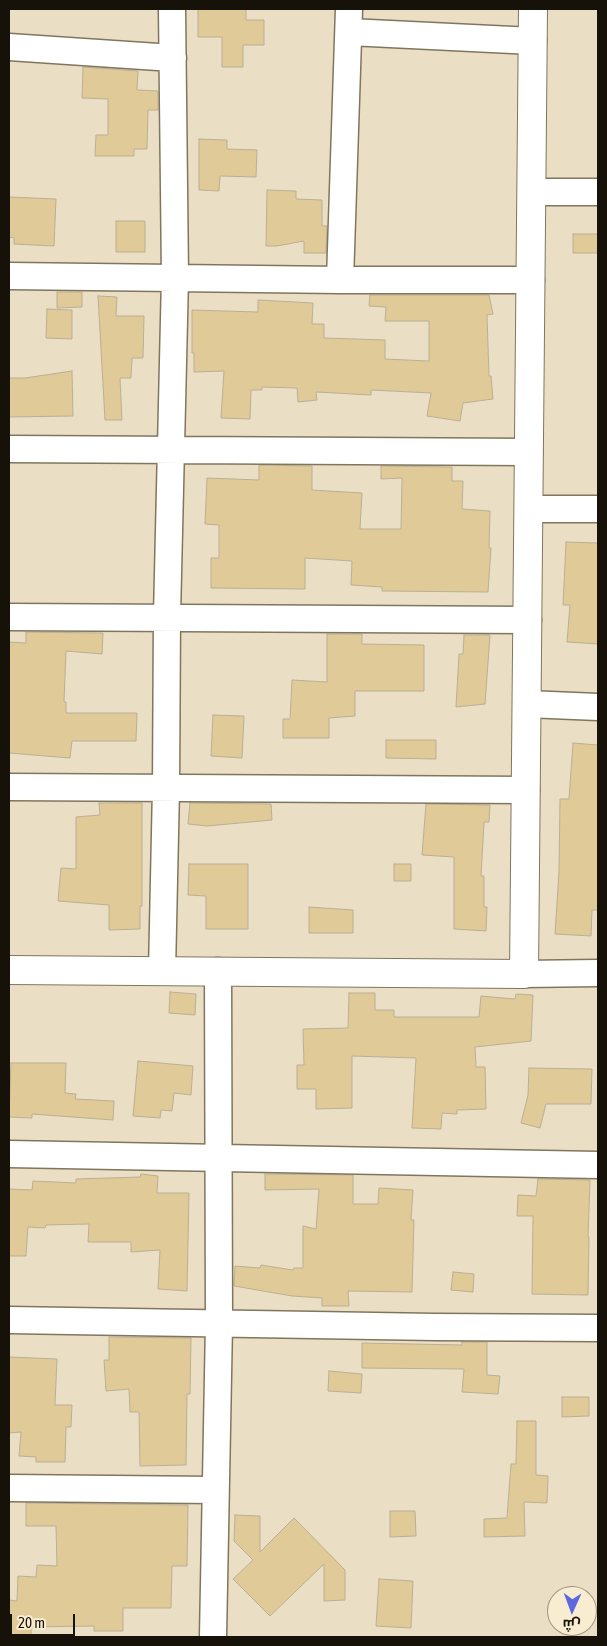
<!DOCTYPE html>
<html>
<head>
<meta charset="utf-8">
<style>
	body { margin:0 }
	#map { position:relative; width:607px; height:1646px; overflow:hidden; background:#eadfc4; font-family:"Asap Condensed",Cairo,sans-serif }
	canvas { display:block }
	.frame { position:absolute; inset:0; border:10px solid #161209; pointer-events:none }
	.north { position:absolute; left:547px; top:1586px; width:50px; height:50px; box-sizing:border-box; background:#f8ecd1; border:1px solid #9e9581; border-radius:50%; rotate:182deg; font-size:14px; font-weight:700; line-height:20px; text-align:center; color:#161209 }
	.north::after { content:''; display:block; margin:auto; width:18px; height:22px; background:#5b68df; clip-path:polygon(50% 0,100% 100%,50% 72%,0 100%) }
	.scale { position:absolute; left:10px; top:1614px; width:65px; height:22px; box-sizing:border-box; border:2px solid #161209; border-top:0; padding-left:6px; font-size:15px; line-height:18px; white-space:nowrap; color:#161209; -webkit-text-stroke:4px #f8ecd1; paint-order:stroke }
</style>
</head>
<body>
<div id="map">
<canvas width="607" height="1646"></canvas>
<div class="frame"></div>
<div class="north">ش</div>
<div class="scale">20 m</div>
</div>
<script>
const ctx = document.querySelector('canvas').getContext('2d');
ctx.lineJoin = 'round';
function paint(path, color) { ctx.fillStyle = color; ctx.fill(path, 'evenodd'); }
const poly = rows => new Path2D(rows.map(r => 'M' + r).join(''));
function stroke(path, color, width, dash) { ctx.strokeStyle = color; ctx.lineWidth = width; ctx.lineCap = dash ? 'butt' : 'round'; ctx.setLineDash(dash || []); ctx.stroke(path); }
const building = poly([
	[198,9,246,9,246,20,264,20,264,45,243,45,243,67,222,67,222,37,198,37,198,9],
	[83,67,138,71,137,90,158,91,158,110,148,110,147,149,134,149,134,156,95,156,96,135,108,135,108,99,82,98,83,67],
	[199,139,227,140,227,149,257,150,256,177,220,176,219,191,199,190,199,139],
	[267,190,296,191,296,199,322,200,322,226,327,226,326,253,304,253,304,241,277,246,266,246,267,190],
	[9,197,56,199,54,246,14,244,14,238,9,237,9,197],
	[116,221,145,221,145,252,116,252,116,221],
	[573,234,598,234,598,253,573,253,573,234],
	[57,292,82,292,82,307,57,308,57,292],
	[370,295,489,295,493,314,487,315,489,376,491,376,493,399,463,403,460,421,427,416,431,393,371,390,371,395,316,392,317,400,298,402,297,388,262,387,262,390,251,390,250,419,221,418,224,371,194,372,194,353,192,353,192,310,258,312,258,300,313,303,312,324,324,324,324,338,385,340,385,359,429,361,429,321,385,321,386,307,369,306,370,295],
	[98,296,117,297,116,316,144,316,143,358,132,358,131,378,120,378,122,420,105,420,98,296],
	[47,309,72,310,72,339,46,338,47,309],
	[72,371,73,416,9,417,9,378,25,378,72,371],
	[259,465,312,466,312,490,362,493,360,529,401,529,402,478,381,479,381,466,452,467,452,481,463,481,462,509,490,511,489,548,491,548,488,592,382,591,382,587,351,585,352,561,305,558,305,589,211,588,211,558,219,558,219,525,205,524,207,478,259,480,259,465],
	[566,542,598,543,598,644,567,642,570,605,563,605,566,542],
	[26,632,103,633,102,654,66,651,64,702,66,702,66,713,137,713,136,741,72,741,70,758,9,753,9,642,26,643,26,632],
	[327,634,362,634,362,644,424,645,424,691,355,691,355,716,329,718,329,738,283,738,283,719,290,719,292,680,327,682,327,634],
	[464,635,490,635,485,704,456,707,459,654,463,654,464,635],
	[213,715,244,716,242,758,211,756,213,715],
	[386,740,436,740,436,759,386,758,386,740],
	[573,743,598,745,598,910,592,910,591,936,555,934,559,871,560,799,569,799,573,743],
	[99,803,142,803,142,906,140,906,140,929,109,930,109,905,58,901,61,868,76,869,76,817,100,815,99,803],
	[190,803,271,804,272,820,207,826,188,824,190,803],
	[426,804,490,805,489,822,484,822,481,876,484,876,484,907,487,907,486,931,454,929,454,857,422,855,426,804],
	[189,864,248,864,248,929,206,929,206,896,188,895,189,864],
	[394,864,411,864,411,881,394,881,394,864],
	[309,907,353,910,353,933,309,933,309,907],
	[170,992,196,994,195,1015,169,1013,170,992],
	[349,993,375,993,375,1010,394,1010,394,1017,479,1017,481,996,515,999,516,994,533,995,531,1041,475,1047,476,1067,485,1067,486,1109,457,1110,457,1114,442,1113,441,1129,412,1128,416,1058,352,1056,352,1108,316,1109,316,1089,297,1089,297,1065,304,1065,303,1029,348,1028,349,993],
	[138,1061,193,1066,191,1095,174,1093,172,1111,161,1110,160,1118,133,1116,138,1061],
	[11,1063,66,1063,65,1093,76,1094,75,1099,114,1101,113,1120,32,1114,32,1118,9,1117,11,1063],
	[529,1068,592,1069,591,1104,546,1104,540,1128,521,1123,528,1095,529,1068],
	[141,1174,158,1176,157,1193,189,1193,187,1291,158,1289,160,1250,131,1252,131,1242,88,1242,89,1224,46,1225,45,1228,28,1227,26,1256,9,1256,9,1189,32,1190,33,1181,76,1183,76,1179,140,1177,141,1174],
	[265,1174,353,1175,353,1204,378,1204,379,1188,413,1190,411,1220,414,1220,412,1292,348,1291,349,1306,322,1306,322,1298,292,1296,234,1286,235,1266,260,1268,261,1265,293,1270,294,1268,303,1268,303,1226,316,1229,319,1189,265,1190,265,1174],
	[538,1179,590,1180,588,1237,589,1237,588,1295,532,1294,533,1216,517,1216,518,1195,536,1196,538,1179],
	[453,1272,474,1274,473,1292,451,1290,453,1272],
	[109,1337,191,1338,190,1394,187,1394,186,1465,140,1466,139,1412,130,1412,129,1389,106,1391,104,1360,109,1360,109,1337],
	[462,1342,487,1342,487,1375,500,1376,498,1394,462,1392,464,1369,362,1368,362,1343,462,1345,462,1342],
	[9,1357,57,1359,55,1405,72,1405,71,1427,66,1427,65,1462,36,1462,36,1457,19,1456,21,1432,9,1433,9,1357],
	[329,1371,362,1374,361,1393,328,1391,329,1371],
	[562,1397,589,1397,589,1416,562,1417,562,1397],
	[517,1421,536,1421,536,1475,548,1476,547,1503,524,1502,525,1536,484,1537,484,1519,507,1518,511,1464,516,1464,517,1421],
	[26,1503,188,1505,187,1566,172,1566,171,1608,123,1608,123,1631,94,1631,94,1626,31,1627,31,1637,9,1637,9,1600,17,1601,18,1576,36,1577,37,1565,57,1566,56,1526,26,1526,26,1503],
	[390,1511,415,1511,416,1536,390,1537,390,1511],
	[235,1515,260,1516,260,1552,294,1518,345,1570,345,1600,324,1601,324,1564,270,1616,233,1579,253,1560,234,1541,235,1515],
	[379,1579,413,1581,411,1628,376,1626,379,1579]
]);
paint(building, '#dfca98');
stroke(building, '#baaf95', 1);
const minor = poly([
	[349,32,533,41],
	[9,47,173,58],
	[532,192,598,192],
	[9,276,340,280,531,280],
	[340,280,349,9],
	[9,449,529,452],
	[529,509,598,509],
	[9,617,528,620],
	[527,704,598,707],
	[9,787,526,790],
	[162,971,166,788,167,616,175,277,172,9],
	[524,974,598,973],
	[9,1154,598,1165],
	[9,1320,435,1327,598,1328],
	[9,1488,214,1490],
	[213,1637,219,1323,218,971]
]);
const tertiary = poly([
	[9,970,524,974,533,9]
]);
stroke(minor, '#80765d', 29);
stroke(tertiary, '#80765d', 30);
stroke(minor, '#fff', 26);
stroke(tertiary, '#fff', 28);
</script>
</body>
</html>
